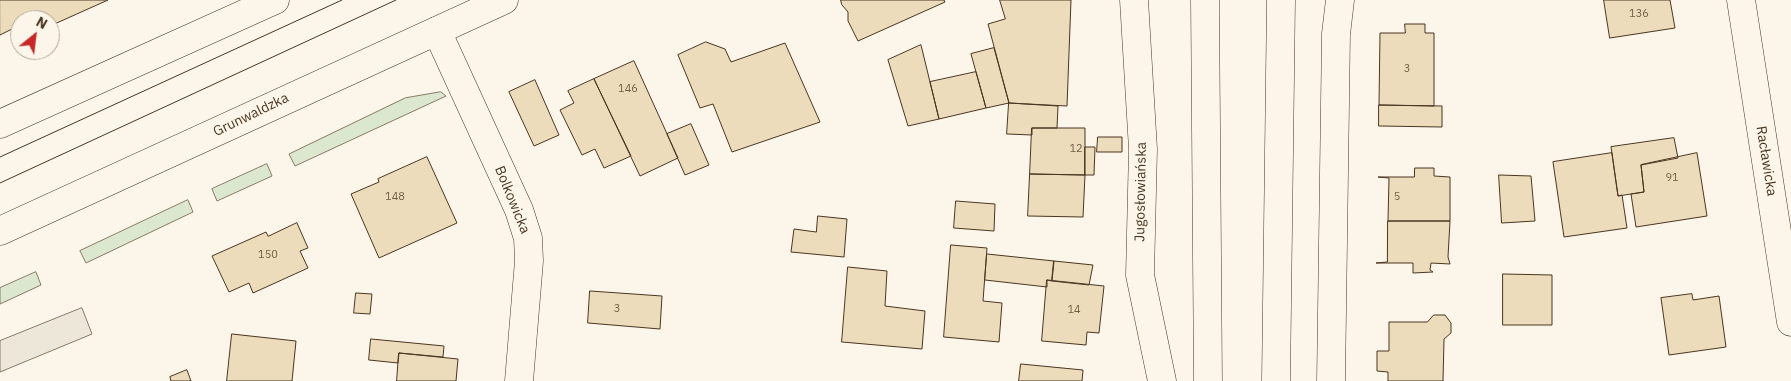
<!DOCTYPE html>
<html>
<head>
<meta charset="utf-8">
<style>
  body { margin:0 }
  #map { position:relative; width:1791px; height:381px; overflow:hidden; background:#fbf6e9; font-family:"IBM Plex Sans",sans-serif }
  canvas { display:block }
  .north { position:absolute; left:10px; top:10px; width:50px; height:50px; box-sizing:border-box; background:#fbf6e9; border:1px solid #b4a999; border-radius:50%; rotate:29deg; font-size:14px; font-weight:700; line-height:20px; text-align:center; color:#4a3520 }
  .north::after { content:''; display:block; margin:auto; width:18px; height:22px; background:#c62828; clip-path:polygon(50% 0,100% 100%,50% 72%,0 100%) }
</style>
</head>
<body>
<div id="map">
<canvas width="1791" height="381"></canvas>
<div class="north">N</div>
</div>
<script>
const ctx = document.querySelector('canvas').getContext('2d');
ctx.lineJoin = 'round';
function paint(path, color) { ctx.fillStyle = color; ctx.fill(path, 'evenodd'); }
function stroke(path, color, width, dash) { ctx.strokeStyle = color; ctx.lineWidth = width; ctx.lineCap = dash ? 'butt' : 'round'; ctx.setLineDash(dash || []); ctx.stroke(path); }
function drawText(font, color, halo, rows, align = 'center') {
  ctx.font = font + ' "IBM Plex Sans",sans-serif'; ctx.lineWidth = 4; ctx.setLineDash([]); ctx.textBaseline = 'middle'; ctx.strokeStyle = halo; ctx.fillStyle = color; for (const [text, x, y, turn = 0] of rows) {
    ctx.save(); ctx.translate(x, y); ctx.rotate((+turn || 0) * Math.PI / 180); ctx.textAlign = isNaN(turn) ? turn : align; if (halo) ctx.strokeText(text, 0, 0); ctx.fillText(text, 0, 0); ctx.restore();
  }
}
const green = new Path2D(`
  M441,92L446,96L295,166L289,154L405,98Z
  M267,164L272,176L217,201L212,189Z
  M188,200L193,212L86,263L80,251Z
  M36,272L41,285L0,304V288Z`);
paint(green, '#dce7d0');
stroke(green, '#887966', 1);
const parking = new Path2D(`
  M82,308L92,334L0,372V341Z`);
paint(parking, '#ede7d9');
stroke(parking, '#887966', 1);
const building = new Path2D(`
  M0,0H108L50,26V20H20V25L0,35Z
  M841,0H944L945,2L858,41L848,21V12L842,5Z
  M1000,0H1071L1067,106L1009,103L988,24L1005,19Z
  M1604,0H1670L1675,28L1610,38Z
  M1405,24H1425V33H1434V106L1379,105L1380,33H1405Z
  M706,42L725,49L731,62L785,43L820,122L732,152L713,104L700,108L678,55Z
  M921,45L939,119L908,126L888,60Z
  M994,48L1009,103L986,108L971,54Z
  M634,61L678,158L640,176L594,79Z
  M976,72L986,108L939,119L930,82Z
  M594,79L631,156L604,168L595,149L582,155L560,110L574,103L568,91Z
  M535,80L559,135L534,146L509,92Z
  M1009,103L1058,106L1057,128H1032V135L1007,134Z
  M1379,105L1442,106V127L1379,126Z
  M691,124L709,165L685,175L667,134Z
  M1032,128H1085V175L1030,174Z
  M1098,137H1122V152H1097Z
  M1674,138L1678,158L1641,165L1644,192L1618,196L1611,147Z
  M1085,147H1095L1094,175H1085Z
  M1612,153L1618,196L1622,195L1627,228L1564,237L1553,162Z
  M1697,153L1707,216L1636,227L1631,194L1644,192L1641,165Z
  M427,157L457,223L379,258L351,194L379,182L378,179Z
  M1415,168H1434V176L1450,177V221H1388L1389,178L1378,177H1414Z
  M1030,174L1085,175L1083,217L1028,216Z
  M1499,175L1531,176L1535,221L1502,223Z
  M956,201L995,204L994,231L954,228Z
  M818,216L847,219L844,257L791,252L794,229L816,232Z
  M1388,221H1450L1448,257L1450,264L1431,263L1430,270L1433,272L1413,273V263H1376L1387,262Z
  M297,223L308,248L300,251L308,268L253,293L249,283L229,292L212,256L266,232L268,236Z
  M951,245L987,248L983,301L1002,303L999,342L944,337Z
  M987,254L1054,261L1052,281L1047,280V287L985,280Z
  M1054,261L1093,265L1089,285L1052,281Z
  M848,267L887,271L885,306L925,311L922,349L842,342Z
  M1503,274L1552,275V325H1503Z
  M1047,280L1104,286L1099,333L1087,332L1086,345L1042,341Z
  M590,291L662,296L660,329L588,323Z
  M356,293L372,294L370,314L354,313Z
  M1692,294L1693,300L1719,296L1726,347L1669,355L1661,298Z
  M1434,315H1445L1451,323V333L1444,339L1443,381H1388V372L1377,371V351H1389V322H1427Z
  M232,334L296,341L292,381H227Z
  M371,339L444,346L443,357L399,353L398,363L369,360Z
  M399,353L458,359L456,381H397Z
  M1021,364L1083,370L1082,381H1019Z
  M187,370L191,381H171L170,377Z`);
paint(building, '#ecdcbc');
stroke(building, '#4a3520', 1);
const street = new Path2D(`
  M1134,0L1143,149L1140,275L1162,381
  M1741,0L1791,322
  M437,31L519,210L528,238L529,261L519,381
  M1331,381L1336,34L1340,0`);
const secondary = new Path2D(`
  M1205,0L1208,381
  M0,124L275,0
  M0,231L504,0
  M1276,381L1281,0`);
stroke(street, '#4a3520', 29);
stroke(secondary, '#4a3520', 29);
stroke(street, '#fbf6e9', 28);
stroke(secondary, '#fbf6e9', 28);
stroke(new Path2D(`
  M0,157L342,0
  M0,183L396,0`), '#4a3520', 1);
drawText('11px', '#725f47', null, [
  ["136",1639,14],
  ["3",1407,69],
  ["146",628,89],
  ["12",1076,149],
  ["91",1672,178],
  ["148",395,197],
  ["5",1397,197],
  ["150",268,255],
  ["3",617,309],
  ["14",1074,310]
]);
drawText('14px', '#4a3520', '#fbf6e9', [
  ["Grunwaldzka",251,115,-26],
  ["Racławicka",1766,161,81],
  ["Jugosłowiańska",1141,192,-89],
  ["Bolkowicka",512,200,68]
]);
</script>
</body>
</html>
